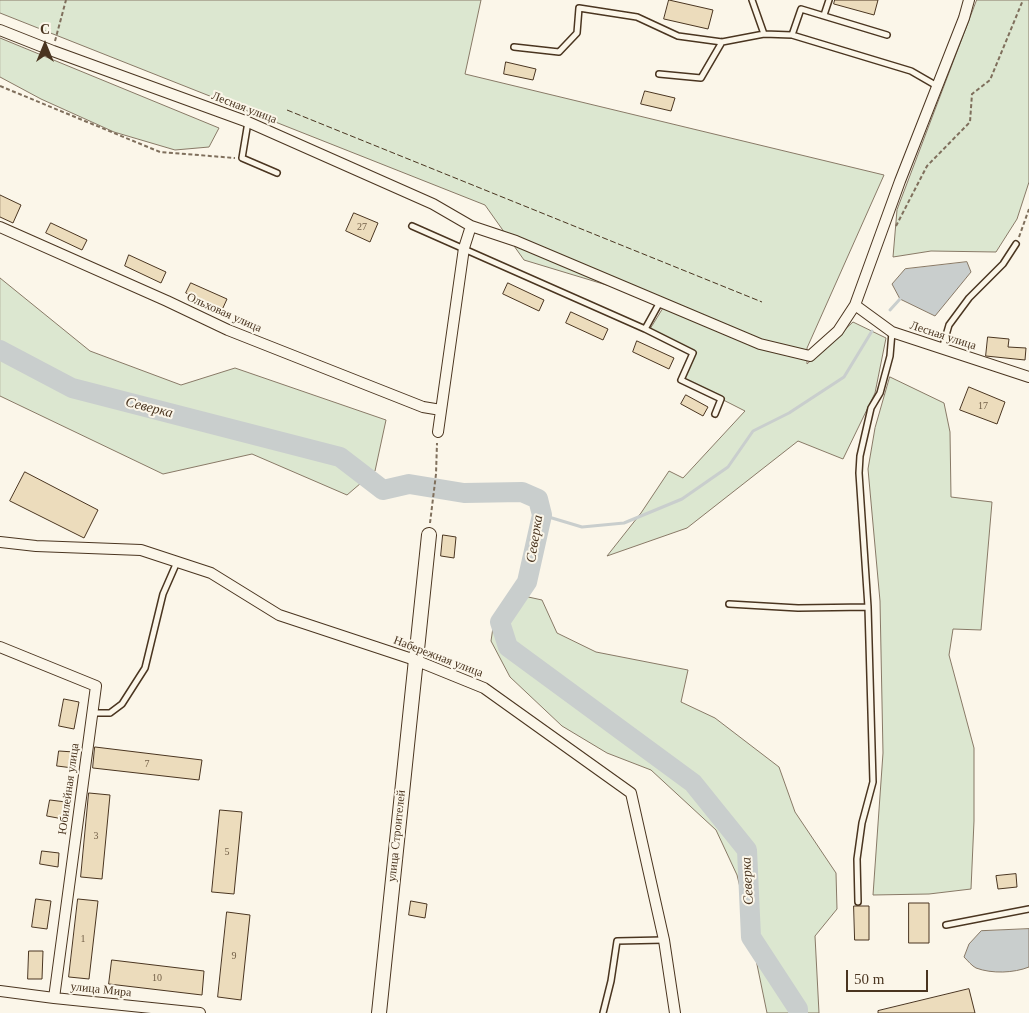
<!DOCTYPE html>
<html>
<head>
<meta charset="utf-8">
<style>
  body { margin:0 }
  #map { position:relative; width:1029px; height:1013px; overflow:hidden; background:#fbf6e9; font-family:Georgia,serif }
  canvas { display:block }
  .north { position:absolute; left:20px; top:20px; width:50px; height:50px; -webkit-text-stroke:4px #fbf6e9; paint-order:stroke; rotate:0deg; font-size:14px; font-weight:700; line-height:20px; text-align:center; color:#4a3520 }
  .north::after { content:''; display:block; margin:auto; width:18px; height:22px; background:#4a3520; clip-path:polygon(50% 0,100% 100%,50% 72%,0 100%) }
  .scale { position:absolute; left:846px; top:970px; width:82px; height:22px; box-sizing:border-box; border:2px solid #4a3520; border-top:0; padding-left:6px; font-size:15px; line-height:18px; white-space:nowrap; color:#4a3520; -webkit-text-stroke:4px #fbf6e9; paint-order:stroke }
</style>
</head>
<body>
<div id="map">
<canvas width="1029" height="1013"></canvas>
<div class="north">С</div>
<div class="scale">50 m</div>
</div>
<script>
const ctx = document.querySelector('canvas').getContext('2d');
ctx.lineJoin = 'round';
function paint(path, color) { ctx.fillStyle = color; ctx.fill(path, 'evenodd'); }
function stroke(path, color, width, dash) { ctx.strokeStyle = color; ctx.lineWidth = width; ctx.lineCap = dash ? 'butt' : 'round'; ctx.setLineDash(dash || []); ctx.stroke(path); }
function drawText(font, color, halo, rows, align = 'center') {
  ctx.font = font + ' Georgia,serif'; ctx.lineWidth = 4; ctx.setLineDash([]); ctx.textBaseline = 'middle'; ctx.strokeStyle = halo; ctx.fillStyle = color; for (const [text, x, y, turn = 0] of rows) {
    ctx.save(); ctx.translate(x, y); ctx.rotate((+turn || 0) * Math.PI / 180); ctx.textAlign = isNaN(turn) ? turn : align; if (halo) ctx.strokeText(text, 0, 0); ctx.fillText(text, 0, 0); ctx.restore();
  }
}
const green = new Path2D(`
  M0,0H481L465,74L884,175L807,348V364L853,322L886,338L875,393L843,459L798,441L687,528L607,556L641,513L669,471L683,478L745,411L684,380L696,352L650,329L666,303L524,260L485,205L0,13Z
  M977,0H1029V182L1017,219L996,252L931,251L893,257L897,210Z
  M0,38L219,128L209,147L175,150L114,132L41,99L0,77Z
  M0,278L90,351L181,385L235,368L386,420L375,471L347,495L252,454L163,474L0,396Z
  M890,377L944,403L950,432L951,497L992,502L981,630L953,629L949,655L974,748V821L971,889L929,894L873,895L883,753L880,601L868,469L875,428Z
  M510,593L542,600L557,633L596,652L688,670L681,702L715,718L779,767L795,812L836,873L837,909L815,936L819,1013H767L747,916L737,875L716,830L651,770L607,753L562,726L510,677L491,641L495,614Z`);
paint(green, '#dce7d0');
stroke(green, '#887966', 1);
const water = new Path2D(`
  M967,262L971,272L935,316L900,299L892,284L905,269Z
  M1029,929V967C1014,973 992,974 976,968C972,966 968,961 964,957L969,944L981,931Z`);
paint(water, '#c9cecd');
stroke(water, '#887966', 1);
stroke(new Path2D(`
  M890,310L900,299
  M542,515L582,527L624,523L682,499L728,467L753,431L789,413L844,377L872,331`), '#c9cecd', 3);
stroke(new Path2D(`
  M0,350L72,388L340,457L383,490L409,484L464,493L522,492L538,499L542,515L527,582L500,622L508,647L693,783L747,850L751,937L798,1009V1013`), '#c9cecd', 20);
const building = new Path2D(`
  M669,0L713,10L708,29L664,19Z
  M835,0H878L874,15L834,4Z
  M506,62L536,69L533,80L504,74Z
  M645,91L675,98L671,111L641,104Z
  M0,195L21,205L13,223L0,217Z
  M354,213L378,223L370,242L346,231Z
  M51,223L87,240L82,250L46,233Z
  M129,255L166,272L161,283L125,266Z
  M191,283L227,299L222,310L186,293Z
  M508,283L544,300L539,311L503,294Z
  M571,312L608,329L603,340L566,323Z
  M988,337L1009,339L1008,347L1026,348L1025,360L986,356Z
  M637,341L674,358L669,369L633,352Z
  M969,387L1005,402L997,424L960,410Z
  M686,395L708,407L703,416L681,404Z
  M25,472L98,510L84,538L10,501Z
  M443,535L456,537L454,558L441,556Z
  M64,699L79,702L74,729L59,726Z
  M95,747L202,760L199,780L93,768Z
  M59,751L74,752L73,768L57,766Z
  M89,793L110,795L102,879L81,877Z
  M50,800L66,802L63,819L47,816Z
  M220,810L242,812L234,894L212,892Z
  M42,851L59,853L58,867L40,864Z
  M1016,874L1017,887L998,889L996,876Z
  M36,899L51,901L47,929L32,927Z
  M78,899L98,901L89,979L69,977Z
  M411,901L427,904L425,918L409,915Z
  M909,903H929V943H909Z
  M854,906H869V940H855Z
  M227,912L250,915L241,1000L218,997Z
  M29,951H43L42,979H28Z
  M112,960L204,971L202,995L109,984Z
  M969,989L975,1013H878V1011Z`);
paint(building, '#ecdcbc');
stroke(building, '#4a3520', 1);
const lane = new Path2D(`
  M752,0L764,34
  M824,15L829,0
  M792,35L801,9L887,35
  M514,47L559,52L577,33L579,8L637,17L678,36L722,42L764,34L792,35L911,71L937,86
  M659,74L701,78L722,42
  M248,122L242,158L277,173
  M412,226L645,329L693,353L681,380L721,399L715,414
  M645,329L660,302
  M942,349L949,325L969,298L1003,264L1016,244
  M729,604L798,608L868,607
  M93,713H110L122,704L145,668L163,594L177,562
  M858,902L857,859L862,823L873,782L868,607L859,473L860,456L871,408L880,393L890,356L892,332
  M946,925L1029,909
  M603,1013L611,981L617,941L664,940`);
const street = new Path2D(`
  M0,30L53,51L248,122L433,204L471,226L516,241L760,344L810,356L838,331L855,305L900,181L964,18L969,0
  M0,227L167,301L228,330L423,407L441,410
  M855,305L892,332L1029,377
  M438,432L464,248L471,226
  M0,542L36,546L141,550L211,573L279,615L415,660L484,688L631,793L664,940L675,1013
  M0,647L96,686L54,998
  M0,991L54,998L200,1013`);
const secondary = new Path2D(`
  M379,1013L429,535`);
stroke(lane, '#4a3520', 8);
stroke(street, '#4a3520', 12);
stroke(secondary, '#4a3520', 16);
stroke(new Path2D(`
  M55,41L66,0
  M0,86L160,152L235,158
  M896,226L927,166L970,122L972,94L990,80L1023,0
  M1019,237L1029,209
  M430,523L436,474L437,443`), '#7f6f5c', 2, [4, 2.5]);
stroke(lane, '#fbf6e9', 5);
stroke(street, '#fbf6e9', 10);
stroke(secondary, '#fbf6e9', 14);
stroke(new Path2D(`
  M287,110L762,302`), '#4a3520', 1, [6, 2.5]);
drawText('10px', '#725f47', null, [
  ["27",362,227],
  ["17",983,406],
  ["7",147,764],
  ["3",96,836],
  ["5",227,852],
  ["1",83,939],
  ["9",234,956],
  ["10",157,978]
]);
drawText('12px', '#4a3520', '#fbf6e9', [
  ["Лесная улица",244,108,21],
  ["Ольховая улица",224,313,24],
  ["Лесная улица",943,336,18],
  ["Набережная улица",438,657,21],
  ["Юбилейная улица",69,789,-82],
  ["улица Строителей",397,836,-84],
  ["улица Мира",101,990,6]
]);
drawText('italic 14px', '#4a3520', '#fbf6e9', [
  ["Северка",149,408,14],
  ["Северка",535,539,-81],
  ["Северка",748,881,-93]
]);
</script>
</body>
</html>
